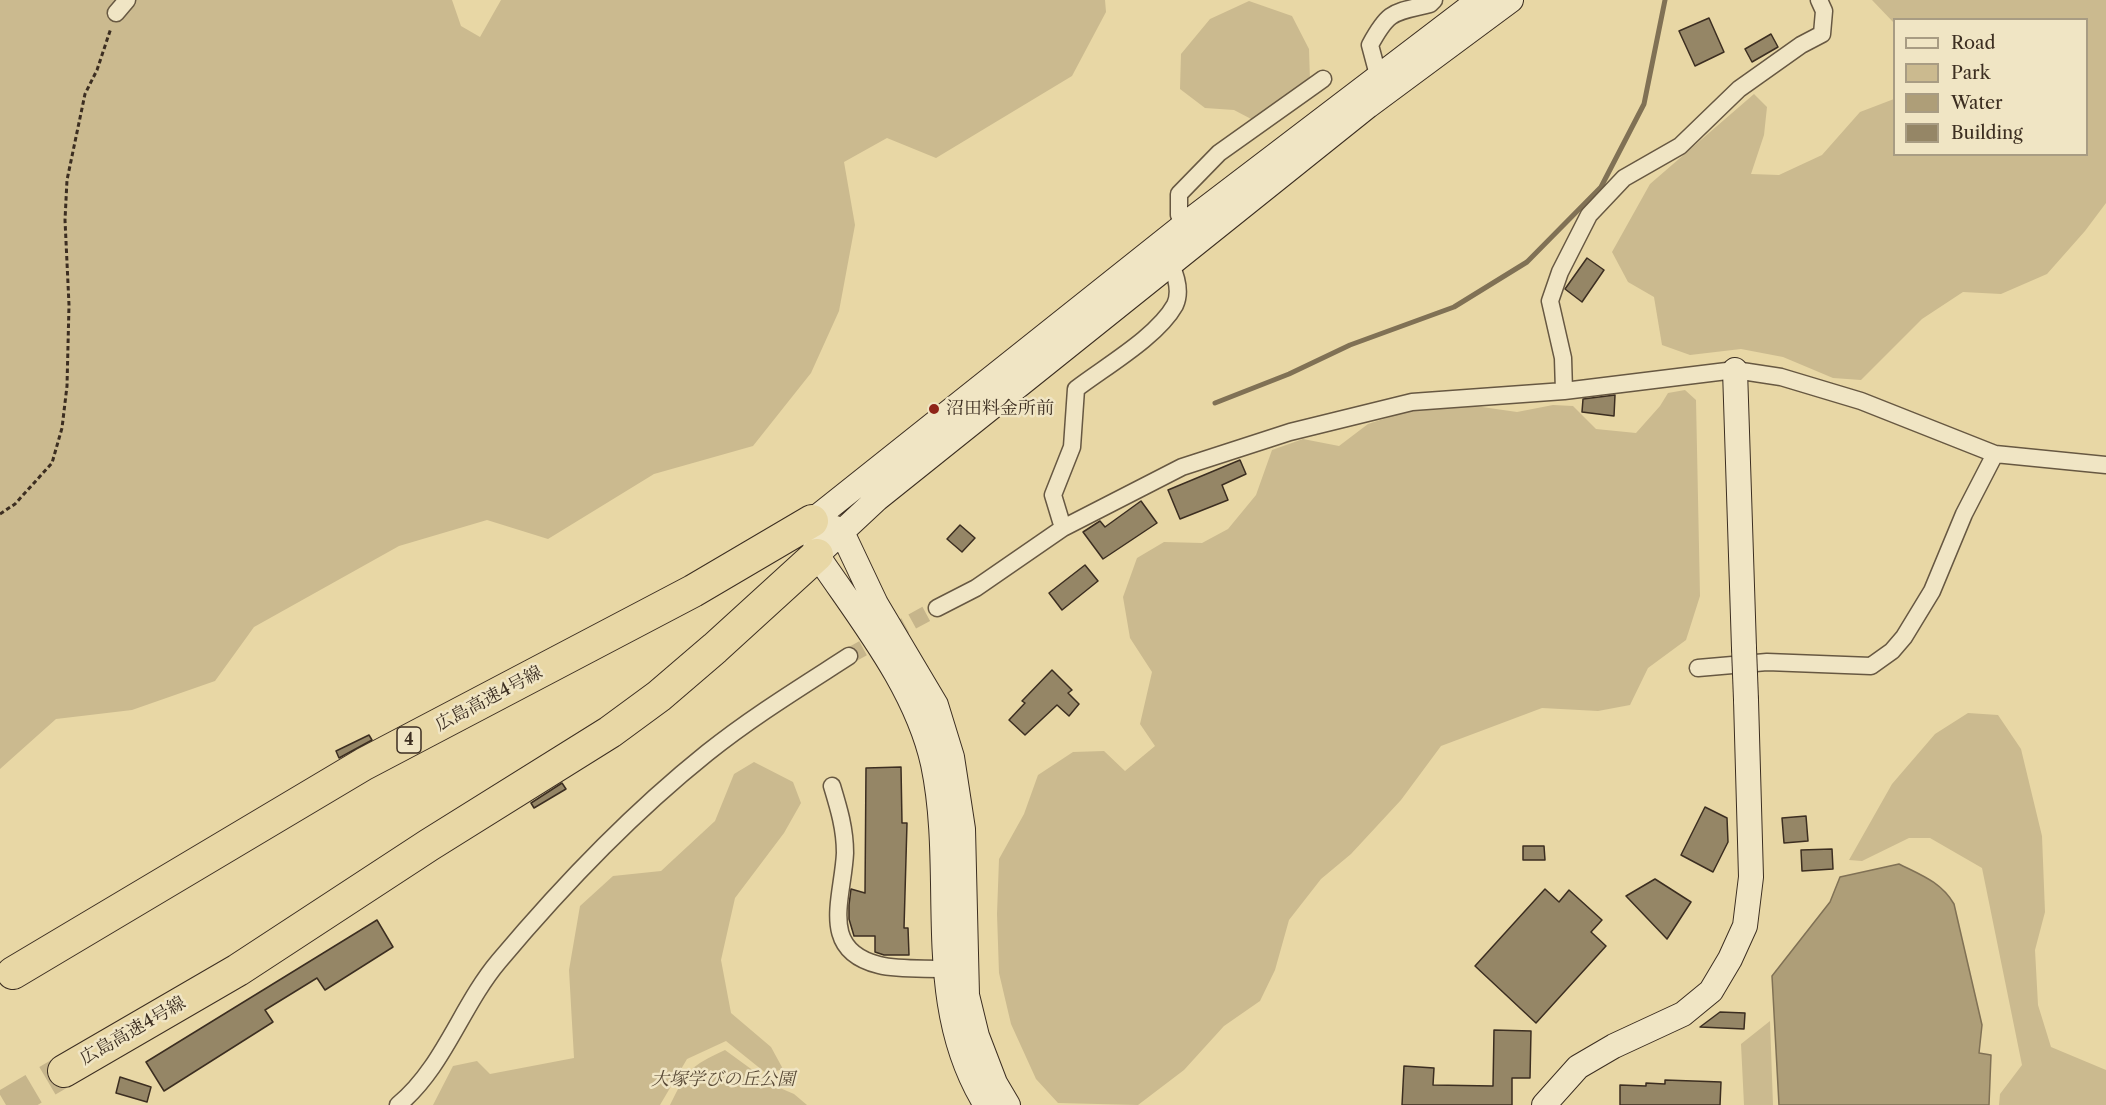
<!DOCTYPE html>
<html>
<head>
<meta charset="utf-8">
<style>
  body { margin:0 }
  #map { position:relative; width:2106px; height:1105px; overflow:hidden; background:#e8d7a5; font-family:"Libre Caslon Text",serif }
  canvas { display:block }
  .legend { position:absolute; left:1893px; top:18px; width:195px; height:138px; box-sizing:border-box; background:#f0e5c4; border:2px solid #a89c83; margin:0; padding:8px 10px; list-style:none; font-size:18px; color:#3c2e21 }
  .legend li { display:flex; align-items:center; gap:12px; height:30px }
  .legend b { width:30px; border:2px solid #a89c83 }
</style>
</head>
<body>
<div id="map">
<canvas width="2106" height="1105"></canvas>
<ul class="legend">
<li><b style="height:8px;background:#f0e5c4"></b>Road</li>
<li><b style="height:16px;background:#cbba8f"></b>Park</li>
<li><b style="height:16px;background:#ae9e78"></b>Water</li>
<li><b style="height:16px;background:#958666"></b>Building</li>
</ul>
</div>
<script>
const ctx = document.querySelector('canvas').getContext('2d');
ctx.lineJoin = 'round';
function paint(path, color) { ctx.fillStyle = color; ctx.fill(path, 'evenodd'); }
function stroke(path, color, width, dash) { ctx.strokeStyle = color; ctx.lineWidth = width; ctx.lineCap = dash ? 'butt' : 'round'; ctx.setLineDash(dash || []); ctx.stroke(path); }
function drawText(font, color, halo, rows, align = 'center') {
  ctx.font = font + ' "Libre Caslon Text","Noto Serif JP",serif'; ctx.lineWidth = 5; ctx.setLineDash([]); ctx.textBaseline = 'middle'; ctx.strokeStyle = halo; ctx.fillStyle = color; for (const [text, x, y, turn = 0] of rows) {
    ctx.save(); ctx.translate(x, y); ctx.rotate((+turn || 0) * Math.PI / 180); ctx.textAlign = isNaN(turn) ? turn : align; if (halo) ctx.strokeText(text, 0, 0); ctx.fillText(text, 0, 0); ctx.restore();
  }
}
paint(new Path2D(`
  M0,0H452L461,26L480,37L501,0H1105L1106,12L1072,76L936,158L887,138L844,162L855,225L839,311L811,373L753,446L654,474L548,539L487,520L399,546L254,627L215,681L132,710L56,719L0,769Z
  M1872,0H2106V203L2085,231L2047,274L2001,294L1963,292L1922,319L1861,380L1833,378L1783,357L1741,349L1690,355L1662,345L1654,297L1628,282L1612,252L1650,184L1754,94L1767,107L1764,135L1751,174L1779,175L1822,155L1860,112L1894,99V154H2086V20H1894V23Z
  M1249,1L1292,16L1309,49L1310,80L1255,121L1234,110L1205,108L1180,89L1181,54L1210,19Z
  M1685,390L1696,400L1700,596L1686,640L1648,668L1630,705L1598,711L1542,708L1441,746L1401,800L1351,854L1321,879L1289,920L1275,970L1260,1001L1224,1026L1184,1070L1138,1105L1058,1103L1036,1079L1011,1024L999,973L997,914L999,859L1024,814L1038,775L1073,752L1104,751L1125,771L1155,746L1140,724L1152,672L1130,638L1123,597L1137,558L1164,542L1202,543L1228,529L1256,495L1272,450L1303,439L1339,446L1368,424L1411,410L1475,406L1517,412L1553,405L1573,406L1596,429L1636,433L1660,406L1668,393Z
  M1968,713L1998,715L2021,749L2042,836L2045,912L2035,950L2038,1005L2051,1047L2106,1070V1105H1999L2000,1094L2022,1065L1982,868L1930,838H1909L1862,861L1849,860L1892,784L1935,734Z
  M754,762L793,782L801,803L784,833L735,898L721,960L731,1013L771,1047L783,1069L767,1074L726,1041L687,1059L660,1105H433L453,1066L477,1061L490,1074L574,1058L569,970L580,906L613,876L661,871L715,821L734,774Z
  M1770,1021L1773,1105H1744L1741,1044Z
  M725,1050L773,1085L794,1094L807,1105H670C688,1069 689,1067 725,1050Z`), '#cbba8f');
const water = new Path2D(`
  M1899,864C1921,875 1941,882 1954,904L1982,1025L1979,1053L1991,1055L1989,1105H1779L1772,976L1830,902L1840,877Z`);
paint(water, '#ae9e78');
stroke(water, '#807155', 1.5);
stroke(new Path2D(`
  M1215,403L1289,374L1350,345L1454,307L1527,262L1601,187L1644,104L1665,0`), '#807155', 5);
const building = new Path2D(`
  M1709,18L1724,52L1695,66L1679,31Z
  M1771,34L1778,47L1752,62L1745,49Z
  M1587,258L1604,270L1582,302L1565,289Z
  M1615,395L1614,416L1582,412L1583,399Z
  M1240,460L1246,474L1222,485L1228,500L1180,519L1168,490Z
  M1141,501L1157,523L1103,559L1083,532L1100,521L1105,527Z
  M960,525L975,538L962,552L947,539Z
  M1085,565L1098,581L1062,610L1049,593Z
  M1052,670L1072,690L1068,693L1079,704L1069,716L1057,705L1025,735L1009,720L1025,703L1022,701Z
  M369,735L372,740L339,758L336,751Z
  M901,767L902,823H907L904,928H908L909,955H884L875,952V936H854L849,919V905L851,889L865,893L866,768Z
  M562,783L566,789L534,808L531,803Z
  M1705,807L1727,818L1728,842L1713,872L1681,855Z
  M1806,816L1808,841L1784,843L1782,818Z
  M1523,846H1544L1545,860H1523Z
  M1832,849L1833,869L1802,871L1801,850Z
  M1655,879L1691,902L1667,939L1626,896Z
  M1545,889L1559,902L1569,890L1602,920L1591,932L1606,946L1536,1023L1475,966Z
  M377,920L393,947L325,990L317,978L265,1010L273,1022L164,1091L146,1062Z
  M1720,1012L1745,1013L1744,1029L1700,1027Z
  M1494,1030L1531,1031L1530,1078H1512V1105H1402L1404,1066L1434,1068L1433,1085L1493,1086Z
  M120,1077L151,1087L147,1102L116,1093Z
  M1665,1080L1721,1082L1720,1105H1620V1085L1646,1086V1083L1665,1084Z`);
paint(building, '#958666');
stroke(building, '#3c2e21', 1.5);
stroke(new Path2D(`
  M849,656L937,608`), '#c6b58b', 16, [16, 8]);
stroke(new Path2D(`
  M6,1105L64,1071`), '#c6b58b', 32, [32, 16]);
const street = new Path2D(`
  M116,13L127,0
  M1378,75L1370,45C1389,10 1393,13 1430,4L1434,0
  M1184,225L1179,215V194L1219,153L1323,79
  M1564,391L1563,358L1550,301L1560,272L1589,215L1624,178L1680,146L1739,89L1801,45L1822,34L1824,11L1819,0
  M1063,528L1053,495L1072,447L1076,389C1106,366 1157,337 1175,305C1181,292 1176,276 1171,265
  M937,608L976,588L1063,528L1182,467L1290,432L1412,402L1564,391L1735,370L1781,377L1861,401L1995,454L2106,465
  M1698,668L1767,662L1871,666L1892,651L1904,637L1932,591L1964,514L1995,454
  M832,786C839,809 845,829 845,853C843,898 818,950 879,965C899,970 923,968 944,969
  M398,1105C444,1067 461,1006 499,961C562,886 631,814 707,753C752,717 801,687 849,656`);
const secondary = new Path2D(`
  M1735,370L1744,648
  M812,521L1184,225L1479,0
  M829,526L841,530L876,604L936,705L952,757L963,829L967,995L977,1036L995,1083L1008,1105
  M815,541L817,555C860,619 916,687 933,764C957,878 921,1001 986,1105
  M817,555L877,499L1368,106L1511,0
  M1544,1105L1578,1067L1614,1046L1683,1014L1711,991L1730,959L1745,926L1751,877L1746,700`);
const highway = new Path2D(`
  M13,973L364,764L693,591L812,521
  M64,1071L238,970L429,845L610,732L659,696L715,648L817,555`);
stroke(street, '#675842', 19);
stroke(secondary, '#3c2e21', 26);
stroke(highway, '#3c2e21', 34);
stroke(new Path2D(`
  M0,514L15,504L52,463L62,428L67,386L69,305L65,220L67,180L85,94L97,70L111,28`), '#3c2e21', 3, [4.5, 3]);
stroke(street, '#f0e5c4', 16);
stroke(secondary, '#f0e5c4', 24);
stroke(highway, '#e8d7a5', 32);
const secondaryBridge = new Path2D(`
  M1744,648L1746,700`);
stroke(secondaryBridge, '#3c2e21', 26, []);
stroke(secondaryBridge, '#f0e5c4', 24);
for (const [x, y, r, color] of [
  [934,409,6,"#8f2418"]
]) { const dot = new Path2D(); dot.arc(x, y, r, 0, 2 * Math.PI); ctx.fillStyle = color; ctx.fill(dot); stroke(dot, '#f0e5c4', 2); }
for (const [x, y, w] of [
  [409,740,24]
]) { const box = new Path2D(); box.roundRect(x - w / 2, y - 13, w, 26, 4.5); ctx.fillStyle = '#f0e5c4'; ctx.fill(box); stroke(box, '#3c2e21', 1.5); }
drawText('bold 16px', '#3c2e21', null, [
  ["4",409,740]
]);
drawText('18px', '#3c2e21', '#f0e5c4', [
  ["沼田料金所前",946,409]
], 'left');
drawText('18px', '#3c2e21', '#f0e5c4', [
  ["広島高速4号線",489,699,-28],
  ["広島高速4号線",133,1031,-30]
]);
drawText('italic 18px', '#594a37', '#f0e5c4', [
  ["大塚学びの丘公園",723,1080]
]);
</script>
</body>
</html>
